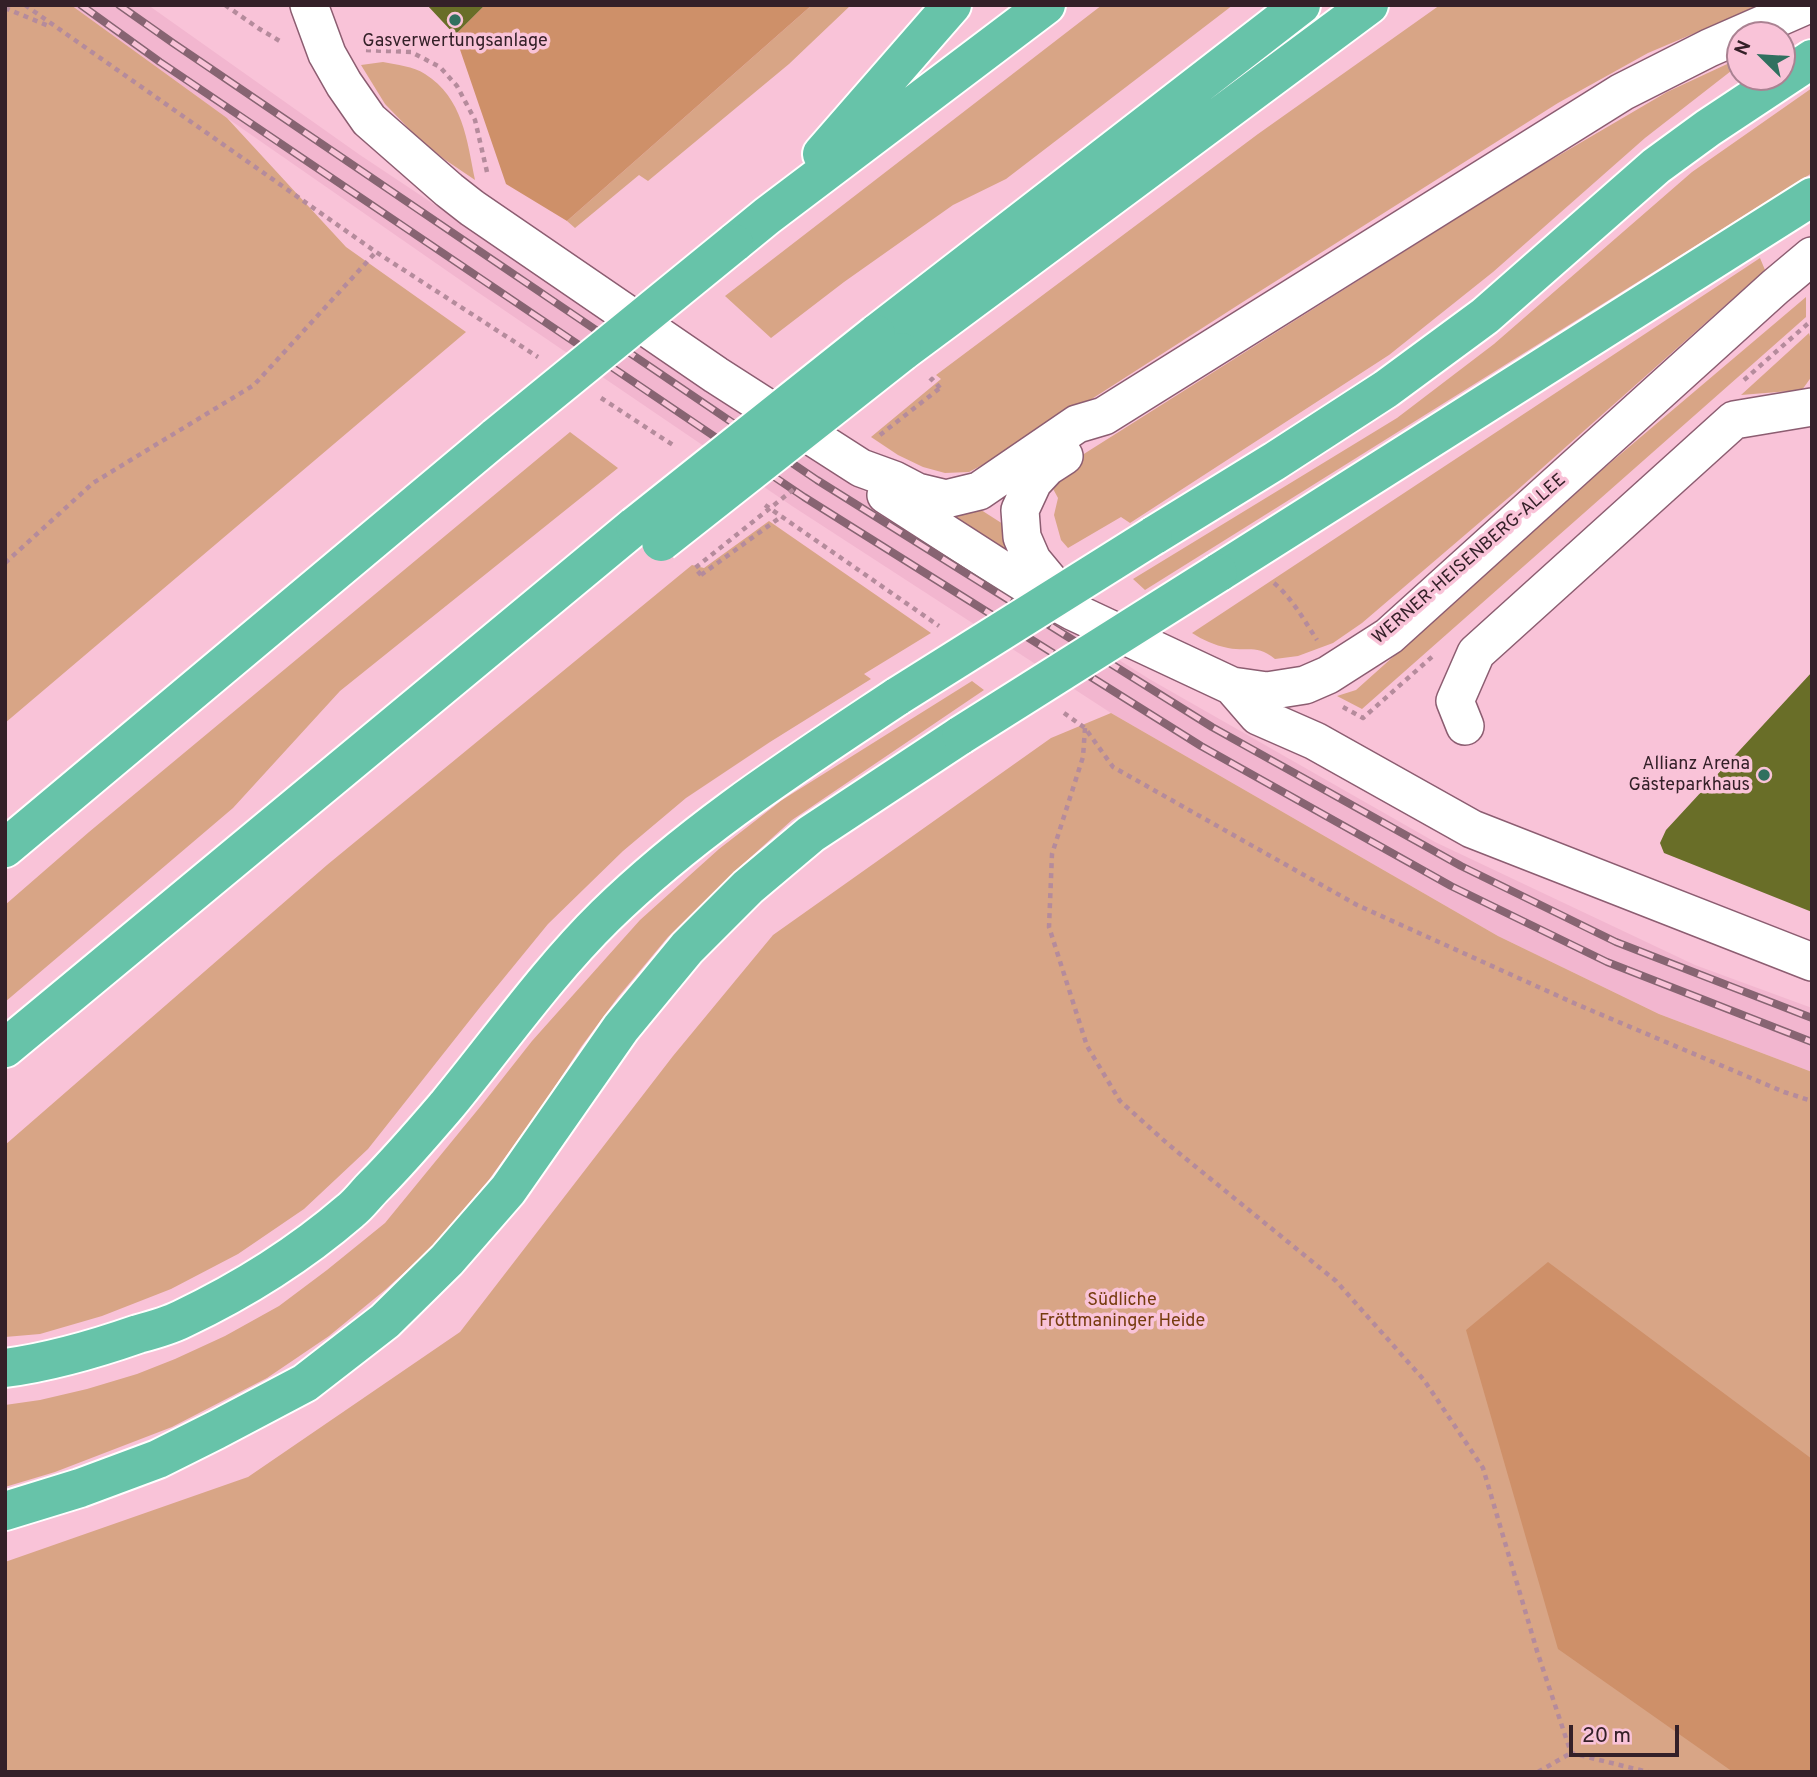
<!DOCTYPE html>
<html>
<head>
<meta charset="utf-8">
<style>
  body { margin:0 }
  #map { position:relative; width:1817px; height:1777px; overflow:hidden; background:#f9c3d8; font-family:Overpass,sans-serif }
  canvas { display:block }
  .frame { position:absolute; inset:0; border:7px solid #342028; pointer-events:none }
  .north { position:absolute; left:1726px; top:21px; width:70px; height:70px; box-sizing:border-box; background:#f9c3d8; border:2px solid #aa8292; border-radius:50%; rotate:294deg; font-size:19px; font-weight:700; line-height:28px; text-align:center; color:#342028 }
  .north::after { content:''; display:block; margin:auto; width:24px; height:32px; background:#30705f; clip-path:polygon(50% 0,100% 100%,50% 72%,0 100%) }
  .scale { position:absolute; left:1569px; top:1725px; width:110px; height:32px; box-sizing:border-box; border:4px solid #342028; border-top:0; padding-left:9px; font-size:21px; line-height:24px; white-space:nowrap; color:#342028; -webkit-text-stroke:5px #f9c3d8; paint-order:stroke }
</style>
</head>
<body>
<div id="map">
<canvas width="1817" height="1777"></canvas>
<div class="frame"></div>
<div class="north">N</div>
<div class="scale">20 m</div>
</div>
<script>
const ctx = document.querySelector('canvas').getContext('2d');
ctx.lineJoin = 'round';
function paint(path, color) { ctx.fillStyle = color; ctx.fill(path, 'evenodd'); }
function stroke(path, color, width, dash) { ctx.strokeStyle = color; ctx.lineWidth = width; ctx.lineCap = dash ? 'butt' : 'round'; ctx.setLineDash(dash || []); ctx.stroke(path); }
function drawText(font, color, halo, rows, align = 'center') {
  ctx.font = font + ' Overpass,sans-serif'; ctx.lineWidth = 7; ctx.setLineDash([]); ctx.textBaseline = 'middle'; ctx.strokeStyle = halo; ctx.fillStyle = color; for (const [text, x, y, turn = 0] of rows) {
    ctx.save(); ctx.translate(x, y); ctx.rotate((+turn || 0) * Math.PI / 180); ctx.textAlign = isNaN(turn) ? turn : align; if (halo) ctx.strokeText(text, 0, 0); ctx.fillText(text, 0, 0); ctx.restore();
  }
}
paint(new Path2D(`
  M71,5H148L360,155L839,474L999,585L1151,680L1435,842L1695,965L1812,1008V1072L1659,1014L1498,936L1111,713L792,506L476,291L227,118Z`), '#f2b6cf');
paint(new Path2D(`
  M5,5H71L227,118L346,247L466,332L5,723Z
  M812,5H851L789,64L648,181L639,175L575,228L567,221Z
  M1102,5H1233L1006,179L953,205L844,282L771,338L725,296Z
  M1440,5H1761L1648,53L1558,103L1246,300L1020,445L969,472L945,473L923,467L898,455L871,437L941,379L936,375L1258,134Z
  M1740,58V64L1645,138L1493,272L1389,355L1130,523L1121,517L1068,548L1061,540L1054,515L1058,498L1051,485L1068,464L1522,177L1667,92Z
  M383,62C397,65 413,66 425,74C463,98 467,140 475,180L444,159L418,138L385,104L361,65Z
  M1812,88V173L1145,590L1133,579L1397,418L1494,344L1692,172Z
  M1760,258L1765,270L1514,493L1362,623L1333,643L1298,656L1275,659C1257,644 1248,652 1228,648C1214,645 1203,640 1192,633Z
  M1806,297V317L1362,709L1337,696L1356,690L1603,469Z
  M1809,333L1812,343V376L1802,390L1741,395Z
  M570,432L618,468L340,691L233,808L5,1002V905L89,832Z
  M978,508L1003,524L1008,550L1006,555L943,519Z
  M769,521L931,633L864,674L871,679L770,742L686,798L623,851L548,924L481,1006L368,1149L304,1209L238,1254L171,1289L102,1316L40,1334L5,1337V1145L327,865L692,565L704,568Z
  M972,681L984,690L792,820L732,874L668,937L618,997L581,1047L540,1109L488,1181L430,1249L385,1290L329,1336L267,1378L172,1427L55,1472L5,1487V1405L40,1400L87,1389L137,1374L175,1359L225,1336L279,1306L327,1270L385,1223L480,1107L532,1041L640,920L719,849L782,800Z
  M1111,713L1498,936L1659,1014L1812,1072V1772H5V1562L248,1477L460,1332L673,1056L773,935L1051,738Z`), '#d8a586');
paint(new Path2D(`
  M485,5H812L567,221L506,184L455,35Z
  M1548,1262L1812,1459V1772H1733L1558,1649L1466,1330Z`), '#ce9069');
paint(new Path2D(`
  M427,5H485L455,35Z
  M1812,672V912L1664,853L1660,843L1666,830Z`), '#696e28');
const minor = new Path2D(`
  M309,5L327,54L344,84L369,120L449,190L472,208L716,375L861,468L894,480L917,492L946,499L979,491L1077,424L1104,416L1622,92L1709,48L1807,5
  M886,495L1029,587L1074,612L1232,686L1267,691L1305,685L1328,675L1389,636L1775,287L1812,256
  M1061,595L1032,560L1022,537L1020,510L1033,482L1047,467L1064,456
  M1232,686L1258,716L1315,741L1472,829L1812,962
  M1465,726L1455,701L1476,653L1734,420L1812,407`);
const highway = new Path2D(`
  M822,154L952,5
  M734,243L767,216L1046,5
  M876,334L1301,5
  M902,352L1369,5
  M1153,536L1275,461L1386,389L1485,316L1656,166L1708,128L1812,59
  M1218,573L1812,197
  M5,848L496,437
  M5,1048L635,526
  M5,1368C51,1362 95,1349 138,1334C153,1330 168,1326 182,1319C241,1291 300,1254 350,1211C359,1204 366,1194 374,1186C400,1160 423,1133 447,1105C499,1042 547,973 605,916C694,829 796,764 898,696
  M5,1511L80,1488L158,1459L216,1430L305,1383L385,1321L447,1260L508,1190L621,1028L687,948L748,887L811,834L961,735`);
stroke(minor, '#8c5d71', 40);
stroke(highway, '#fff', 42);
stroke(new Path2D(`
  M25,5L376,252L538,357
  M225,5L258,28L283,43
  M5,8L51,27
  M366,50L411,52L440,67L457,86L475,120L487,172
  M1744,380L1812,320
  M601,398L676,447
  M880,435L940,388
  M765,505L939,626
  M5,563L93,483L254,385L376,252
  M701,575L782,516
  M1274,583C1292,598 1304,620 1317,640
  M1343,707L1363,718L1434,655
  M1064,713L1085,728L1113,767L1357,905L1576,1004L1784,1092L1812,1101
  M1085,728L1083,757L1052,854L1049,927L1087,1046L1120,1101L1169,1145L1336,1281L1424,1380L1483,1468L1537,1651L1571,1753L1648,1772
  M1538,1772L1571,1753`), '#b58b9c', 4.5, [5, 5]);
stroke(minor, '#fff', 37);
stroke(highway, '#67c3a9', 38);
const rail = new Path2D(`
  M81,5L160,62L804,497L1201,746L1451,886L1607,962L1812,1042
  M119,5L173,43L817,480L1212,727L1461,866L1616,942L1812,1018`);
stroke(rail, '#876472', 8);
stroke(rail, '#f9c3d8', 5, [16]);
const highwayBridge = new Path2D(`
  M496,437L734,243
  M635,526L876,334
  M661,542L902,352
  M898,696L1153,536
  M961,735L1218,573`);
stroke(highwayBridge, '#fff', 42, []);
stroke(new Path2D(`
  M930,381L932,379L940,388
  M701,575L695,568L794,489`), '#b58b9c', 4.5, [5, 5]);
stroke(highwayBridge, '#67c3a9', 38);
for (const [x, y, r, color] of [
  [455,20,7,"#30705f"],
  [1764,775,7,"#30705f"]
]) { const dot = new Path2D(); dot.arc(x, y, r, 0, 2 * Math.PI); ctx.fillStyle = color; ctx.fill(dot); stroke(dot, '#f9c3d8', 2.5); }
drawText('18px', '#342028', '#f9c3d8', [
  ["Gasverwertungsanlage",455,42],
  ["Allianz Arena",1750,765,"right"],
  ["Gästeparkhaus",1750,786,"right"]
]);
drawText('18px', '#342028', '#f9c3d8', [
  ["WERNER-HEISENBERG-ALLEE",1470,560,-41]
]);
drawText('18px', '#763c0f', '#f9c3d8', [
  ["Südliche",1122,1301],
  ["Fröttmaninger Heide",1122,1322]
]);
</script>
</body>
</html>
